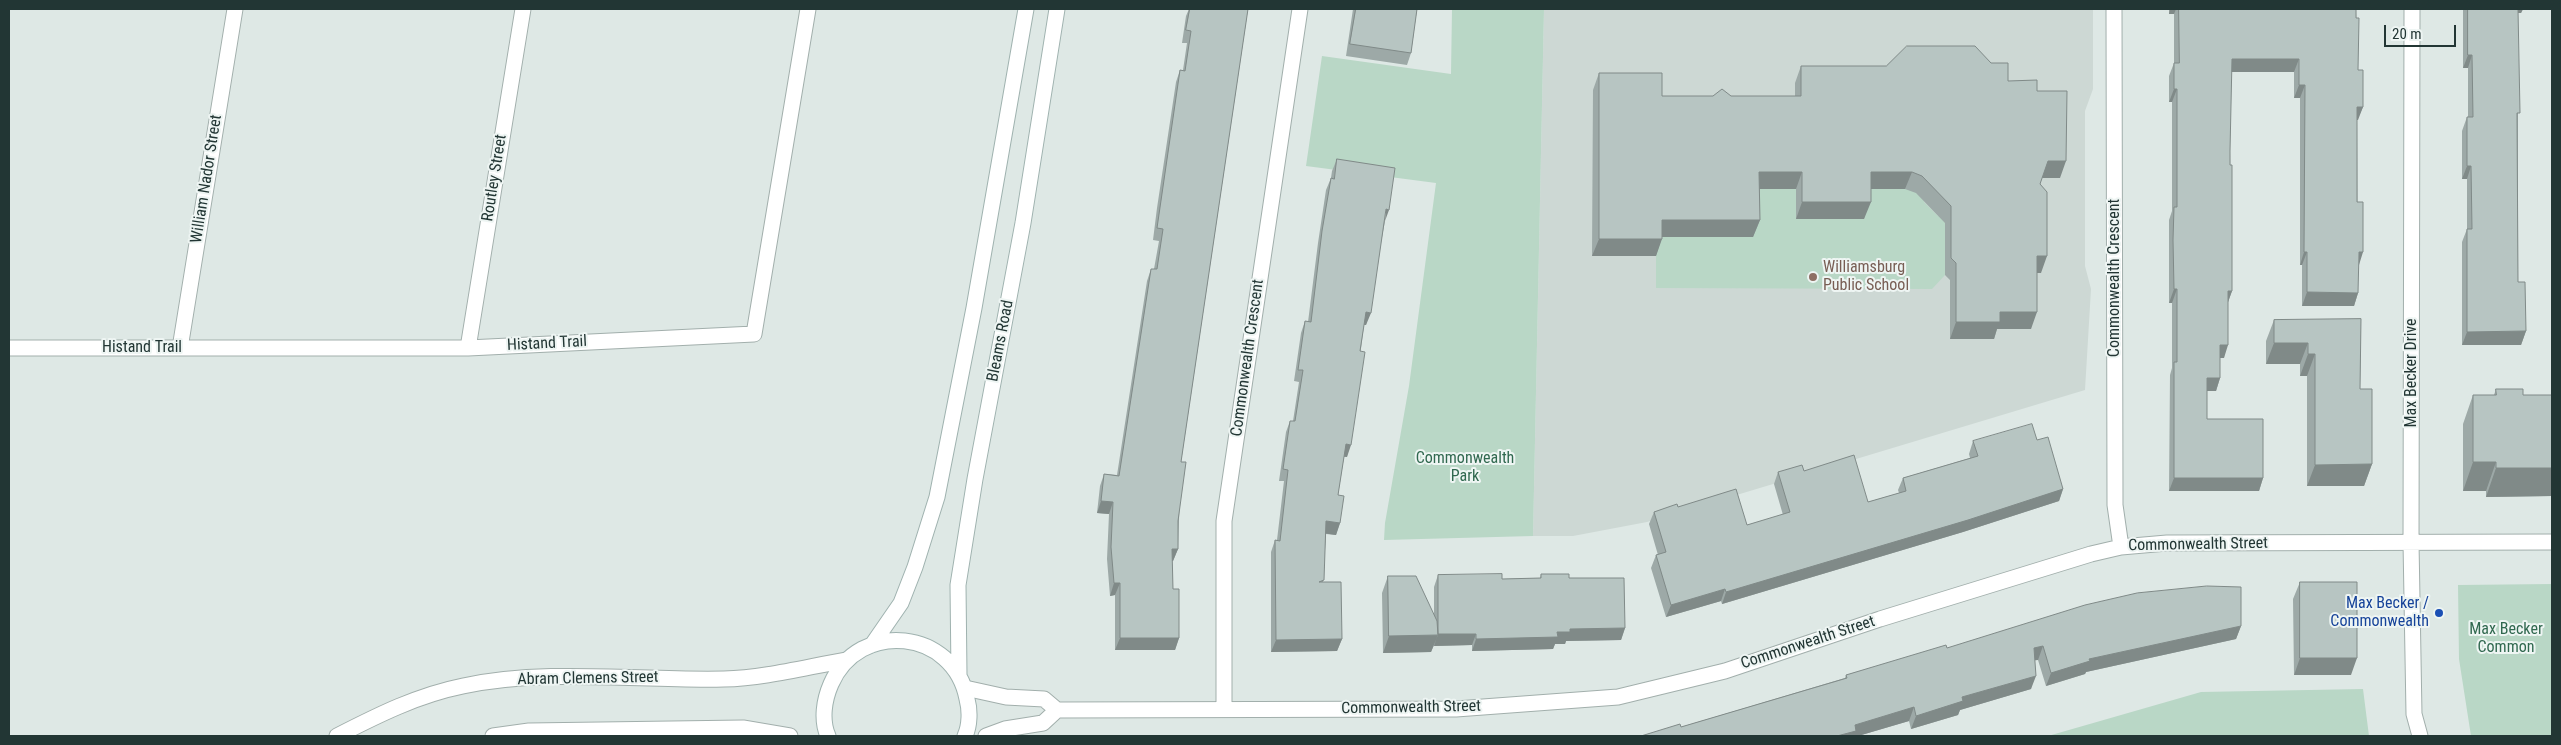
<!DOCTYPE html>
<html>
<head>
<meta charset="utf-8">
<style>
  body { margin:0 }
  #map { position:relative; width:2561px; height:745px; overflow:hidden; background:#dee8e5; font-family:"Roboto Condensed",sans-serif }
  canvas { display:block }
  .frame { position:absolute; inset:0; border:10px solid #223634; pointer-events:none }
  .scale { position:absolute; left:2384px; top:25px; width:72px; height:22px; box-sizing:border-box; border:2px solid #223634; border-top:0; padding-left:6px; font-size:15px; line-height:18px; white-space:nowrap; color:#223634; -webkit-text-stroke:4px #eef5f3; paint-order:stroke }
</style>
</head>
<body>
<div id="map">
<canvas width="2561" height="745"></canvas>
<div class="frame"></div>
<div class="scale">20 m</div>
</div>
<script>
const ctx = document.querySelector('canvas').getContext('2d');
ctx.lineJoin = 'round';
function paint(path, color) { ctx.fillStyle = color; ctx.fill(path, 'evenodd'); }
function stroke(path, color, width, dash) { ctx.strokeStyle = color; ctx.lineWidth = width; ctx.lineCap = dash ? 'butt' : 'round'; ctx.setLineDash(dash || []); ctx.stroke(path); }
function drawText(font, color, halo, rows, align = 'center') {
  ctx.font = font + ' "Roboto Condensed",sans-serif'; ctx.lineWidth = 4; ctx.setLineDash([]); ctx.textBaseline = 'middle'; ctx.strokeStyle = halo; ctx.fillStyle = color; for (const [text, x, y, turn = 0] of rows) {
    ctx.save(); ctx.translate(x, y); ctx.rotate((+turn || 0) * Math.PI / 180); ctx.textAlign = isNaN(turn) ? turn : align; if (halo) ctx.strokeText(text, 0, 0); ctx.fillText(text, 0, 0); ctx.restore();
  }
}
paint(new Path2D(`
  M1544,9H2093V89L2085,111V266L2091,289L2085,390L1647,522L1573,536H1533Z`), '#cdd8d4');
paint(new Path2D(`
  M1452,9H1544L1533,536L1384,540L1385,523L1409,386L1436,183L1306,166L1322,56L1451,74Z
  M1753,189H1796V219L1865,189H1924V202L1938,216H1960L1945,247V275L1932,289L1656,288V237Z
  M2552,584V736H2471L2459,659L2458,585Z
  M2363,689L2369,736H2048L2201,692Z`), '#b9d7c6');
const minor = new Path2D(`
  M2114,9L2115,505L2121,547
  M2412,9L2411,542L2414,714L2420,736
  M9,348H468L754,334L808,9
  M180,348L235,9
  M468,348L523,9
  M965,688L1006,697L1044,699L1057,710L1456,709L1618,697L1725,671L1880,619L2091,554L2121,547L2167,543L2552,542
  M1224,709V521L1300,9
  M337,736C378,715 418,695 463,686C549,668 638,681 724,679C765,678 806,667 847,660
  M493,736L529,731L743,728L790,736
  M986,736L1005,729L1043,723L1057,710`);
const secondary = new Path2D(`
  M872,645L901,603L915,567L937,497L974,308L1026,9
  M959,675L958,585L975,479L1023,223L1057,9
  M828,736C821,720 824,700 831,684C859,619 954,629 967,699C970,710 970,725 965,736`);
stroke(minor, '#a2afac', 17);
stroke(secondary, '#9fb2af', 17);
stroke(minor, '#fff', 15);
stroke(secondary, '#fff', 15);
paint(new Path2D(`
  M1189,9H1248L1181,462L1178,549L1173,561H1172L1173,589L1179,638L1175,650H1115V595L1110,596L1107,559L1109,514L1097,513L1100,486L1104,474L1117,475L1147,281L1151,269H1154L1159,241L1153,240L1157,208L1176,82L1180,70H1183L1187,43H1182L1186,16Z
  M1353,9H1417L1411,53L1407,65L1346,56Z
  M2169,9H2356L2358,70L2363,107L2357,120L2358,293L2354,306H2302V265H2300V98H2294V72H2231L2230,151L2232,291L2228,302L2224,358H2220V378L2216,391H2207V419L2263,478L2259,491H2169L2170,375L2172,368V303H2169V220L2172,211V102H2169V76L2174,63V14H2169Z
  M2463,9H2523L2521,13H2518V282L2526,331L2521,345H2462V242L2467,229V179H2462V131L2467,117H2468V68H2463Z
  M1991,63L2008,81L2037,91L2060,178H2042L2040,184L2041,273H2037L2031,329H1997L1994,339H1950V280L1945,275V223L1916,193L1905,189H1871L1864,219H1796V189H1760V220L1753,237H1662L1656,256H1592L1593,90L1599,73L1662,96H1795V83L1801,66H1886Z
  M1337,159L1385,221L1366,325H1364L1347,457H1344L1338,495L1340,523L1336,535L1326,534L1323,582L1342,639L1337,651L1271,652V552L1275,540H1277L1284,481H1279L1286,432L1290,421H1293L1299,382L1294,381L1301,333L1305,321L1308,322L1318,243L1326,190L1331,178L1332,171Z
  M2361,319L2360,389L2372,464L2364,486H2307V376H2300V364H2266V341L2274,320Z
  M2496,389L2523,395H2552V496L2486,497V491H2463V424L2473,395H2494Z
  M2037,440L2063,489L2059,501L1963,532L1722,604L1721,601L1666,617L1651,568L1656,555H1658L1649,524L1654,512L1678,507L1747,525L1783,515L1774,484L1778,472L1804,471L1868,502L1899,493L1898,490L1903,478L1970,458L1969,454L1973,441Z
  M1541,574L1569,578L1625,628L1621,640L1566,641L1565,644H1555L1553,649L1472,651V645L1434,646V645L1431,652L1383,653L1382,593L1388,576L1434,614V587L1438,575L1502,579L1540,578Z
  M2300,582L2351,675H2294L2293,599Z
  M2241,626L2236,639L2086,672L2085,674L2046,686L2038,660H2035L2031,689L1960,710L1958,715L1911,729L1909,721L1858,736H1641L1681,727L1845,678L1846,675L1947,648Z`), '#9da9a7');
paint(new Path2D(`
  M2170,9H2176L2174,14H2169Z
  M2514,9H2523L2521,13H2513Z
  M2468,55H2472L2468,68H2463Z
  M2232,59H2299L2294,72H2227Z
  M2299,85H2305L2300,98H2294Z
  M2174,89H2177L2172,102H2169Z
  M2357,107H2363L2358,120H2353Z
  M2048,161H2066L2060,178H2041Z
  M2467,166H2471L2467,179H2462Z
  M1759,172H1802L1796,189H1753Z
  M1871,172H1912L1905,189H1865Z
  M1802,202H1871L1864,219H1796Z
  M1386,209L1389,210L1385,221Z
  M1662,220H1760L1753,237H1656Z
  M1599,239H1662L1656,256H1592Z
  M2304,252H2307L2302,265H2300Z
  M2359,252H2363L2359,265Z
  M2037,256H2047L2041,273H2031Z
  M2174,289H2177L2172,303H2169Z
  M2228,291H2232L2227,305Z
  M2307,292L2358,293L2354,306H2302Z
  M1366,312L1371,313L1366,325L1361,324Z
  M2000,312H2037L2031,329H1997L1994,339H1950L1956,322Z
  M2526,331L2521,345H2462L2467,332Z
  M2274,343H2308L2300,364H2266Z
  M2220,345H2228L2224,358H2216Z
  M2308,354H2315L2307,376H2300Z
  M2207,378H2220L2216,391H2203Z
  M1346,444L1351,445L1347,457L1342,456Z
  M2473,462H2496L2486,491H2463Z
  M2372,464L2364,486H2307L2315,465Z
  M2496,468H2552V496L2486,497Z
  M2174,478H2263L2259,491H2169Z
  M2063,489L2059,501L1963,532L1722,604L1726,592Z
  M1101,501L1113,502L1109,514L1097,513Z
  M1326,521L1340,523L1336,535L1322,533Z
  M1172,549H1178L1173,561H1167Z
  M1114,583H1120L1115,595L1110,596Z
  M1725,589L1721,601L1666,617L1671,605Z
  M2241,626L2236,639L2086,672L2085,674L2046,686L2051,673L2089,659Z
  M1625,628L1621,640L1566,641L1565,644H1555L1553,649L1472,651L1476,639L1557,632L1570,629Z
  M1438,634H1476L1472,645L1434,646Z
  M1438,635L1431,652L1383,653L1389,636Z
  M1120,638H1179L1175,650H1115Z
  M1342,639L1337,651L1271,652L1276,640Z
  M2043,646L2038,660L2029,661L2034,648Z
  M2300,658H2357L2351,675H2294Z
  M2036,676L2031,689L1960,710L1958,715L1911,729L1916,716L1962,697Z
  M1914,707L1909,721L1858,736H1837L1855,725Z`), '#808a88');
const building = new Path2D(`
  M1190,9H1248L1181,462H1186L1178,521V549H1172L1173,589H1179V638H1120V583H1114L1111,547L1113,502L1101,501L1104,474L1119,476L1151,269H1157L1163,229L1157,228L1180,70L1185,71L1191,31L1186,30Z
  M1356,9H1417L1411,53L1350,44Z
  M2179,9H2356V18H2359L2358,70H2363V107H2357V202H2363V252H2359L2358,293L2307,292V252H2304L2305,85H2299V59H2232L2230,151V165H2232V291H2228V345H2220V378H2207V419H2263V478H2174V362H2177V289H2174L2173,240L2174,207H2177V89H2174V63H2179Z
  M2468,9H2518L2520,113H2517L2518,282H2525L2526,331L2467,332V229H2472L2471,166H2467V117H2473L2472,55H2468Z
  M1907,46H1975L1991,63H2008V81L2037,80V91H2067L2066,161H2048L2040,184L2047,192V256H2037V312H2000V322H1956V263L1951,258V206L1922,176L1912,172H1871V202H1802V172H1759L1760,220H1662V239H1599V73H1662V96H1713L1722,89L1731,96H1801V66H1886Z
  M1337,159L1395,168L1389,210L1386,209L1371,313L1366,312L1360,351L1365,352L1356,412L1351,445L1346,444L1338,495L1344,496L1340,523L1326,521L1324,580L1319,582H1341L1342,639L1276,640L1275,540L1280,541L1288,470L1283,469L1290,421H1295L1303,370H1298L1305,321L1311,322L1322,231L1331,178L1334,179Z
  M2361,319L2360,389H2372V464L2315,465V354H2308V343H2274V320Z
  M2496,389H2523V395H2552V468H2496V462H2473V395H2496Z
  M2032,424L2037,440L2048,437L2063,489L1968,520L1726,592L1725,589L1671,605L1656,555L1666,552L1654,512L1677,504L1678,507L1736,489L1747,525L1790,512L1778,472L1802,465L1804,471L1854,455L1868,502L1906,491L1903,478L1978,456L1973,441Z
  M1502,574V579L1541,578V574H1569V578H1624L1625,628L1570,629V632H1557L1558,637L1476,639V634H1438V575Z
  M1388,576H1416L1437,621L1438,635L1389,636Z
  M2300,582H2357V658H2300Z
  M2207,586L2241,587V626L2089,659L2090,661L2051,673L2043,646L2034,648L2036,676L1962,697L1963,701L1916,716L1914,707L1855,725L1856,731L1837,736H1641L1680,724L1681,727L1847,678L1846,675L1946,645L1947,648L2085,605L2137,593Z`);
paint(building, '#b7c5c2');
stroke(building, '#808a88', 1);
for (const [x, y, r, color] of [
  [1813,277,5,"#8d6e63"],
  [2439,613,5,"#1a4fb4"]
]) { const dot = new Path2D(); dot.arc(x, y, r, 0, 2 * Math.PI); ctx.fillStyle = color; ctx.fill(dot); stroke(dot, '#eef5f3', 2); }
drawText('16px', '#223634', '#eef5f3', [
  ["Routley Street",495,178,-81],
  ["William Nador Street",207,179,-81],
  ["Commonwealth Crescent",2115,278,-90],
  ["Bleams Road",1001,341,-79],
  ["Histand Trail",547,344,-3],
  ["Histand Trail",142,348],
  ["Commonwealth Crescent",1248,358,-82],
  ["Max Becker Drive",2412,373,-90],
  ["Commonwealth Street",2198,545,-1],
  ["Commonwealth Street",1808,643,-18],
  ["Abram Clemens Street",588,679,-1],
  ["Commonwealth Street",1411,708,-1]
]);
drawText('16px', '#785e54', '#eef5f3', [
  ["Williamsburg",1823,268],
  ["Public School",1823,286]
], 'left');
drawText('16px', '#30684f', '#eef5f3', [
  ["Commonwealth",1465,459],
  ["Park",1465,477],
  ["Max Becker",2506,630],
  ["Common",2506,648]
]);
drawText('16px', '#164399', '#eef5f3', [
  ["Max Becker /",2429,604],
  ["Commonwealth",2429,622]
], 'right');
</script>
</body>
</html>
